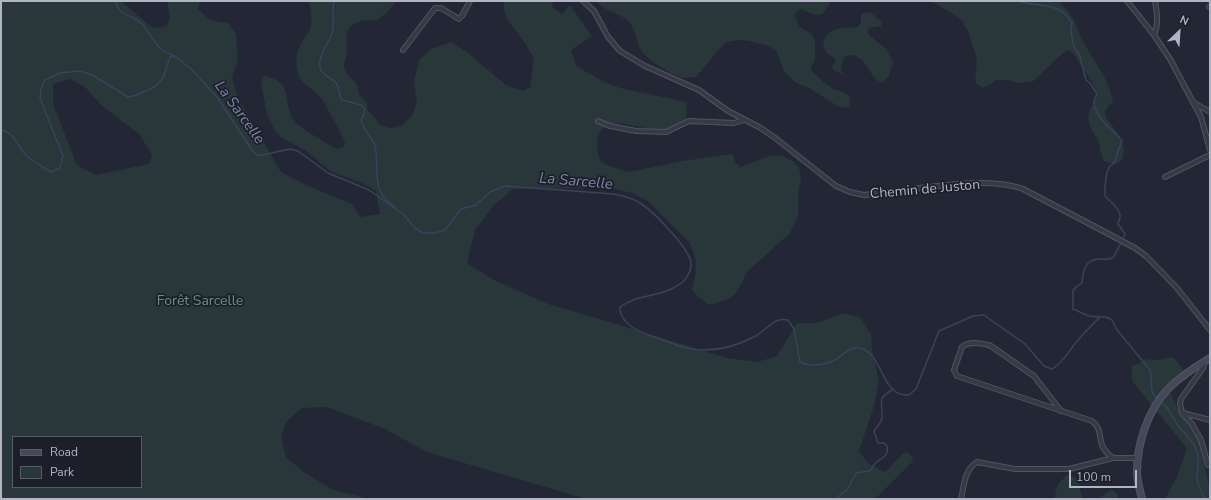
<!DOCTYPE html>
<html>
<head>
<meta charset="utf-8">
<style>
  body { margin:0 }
  #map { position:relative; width:1211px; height:500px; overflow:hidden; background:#232735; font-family:"Nunito Sans",sans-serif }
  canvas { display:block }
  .frame { position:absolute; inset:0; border:2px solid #b1b4c2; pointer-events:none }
  .legend { position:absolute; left:12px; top:436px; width:130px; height:52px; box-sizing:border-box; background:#1c1f2a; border:1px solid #585b67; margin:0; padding:5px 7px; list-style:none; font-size:12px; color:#b1b4c2 }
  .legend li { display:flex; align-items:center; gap:8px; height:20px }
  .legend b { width:20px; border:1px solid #585b67 }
  .north { position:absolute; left:1159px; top:12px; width:40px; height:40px; -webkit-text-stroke:3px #1c1f2a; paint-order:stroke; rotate:25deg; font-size:11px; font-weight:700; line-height:16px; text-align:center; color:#b1b4c2 }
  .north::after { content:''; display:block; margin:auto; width:14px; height:18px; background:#b1b4c2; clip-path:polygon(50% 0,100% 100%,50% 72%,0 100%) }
  .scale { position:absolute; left:1069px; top:470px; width:68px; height:18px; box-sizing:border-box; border:2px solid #b1b4c2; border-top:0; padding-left:5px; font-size:12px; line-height:14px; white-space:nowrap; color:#b1b4c2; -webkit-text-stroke:3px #1c1f2a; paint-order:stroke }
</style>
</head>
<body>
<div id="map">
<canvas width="1211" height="500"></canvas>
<div class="frame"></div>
<ul class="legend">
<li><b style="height:5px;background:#454858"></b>Road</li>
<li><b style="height:11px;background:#29363a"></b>Park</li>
</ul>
<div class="north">N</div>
<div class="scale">100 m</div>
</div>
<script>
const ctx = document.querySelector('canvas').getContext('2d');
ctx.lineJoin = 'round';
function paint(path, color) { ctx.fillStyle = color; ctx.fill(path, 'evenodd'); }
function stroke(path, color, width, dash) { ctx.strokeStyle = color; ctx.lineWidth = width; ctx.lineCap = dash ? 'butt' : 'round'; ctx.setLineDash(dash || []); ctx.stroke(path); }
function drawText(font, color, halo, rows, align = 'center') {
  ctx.font = font + ' "Nunito Sans",sans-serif'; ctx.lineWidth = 3.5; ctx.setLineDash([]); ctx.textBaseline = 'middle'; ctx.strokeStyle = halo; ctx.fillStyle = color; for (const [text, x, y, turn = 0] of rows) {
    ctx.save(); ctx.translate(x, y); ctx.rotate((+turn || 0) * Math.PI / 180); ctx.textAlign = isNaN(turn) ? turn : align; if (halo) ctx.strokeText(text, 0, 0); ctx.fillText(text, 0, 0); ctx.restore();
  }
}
paint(new Path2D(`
  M1,1H121L150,26L157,28L167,26L170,18L167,1H200L198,9L210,20L228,23L236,34L238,61L232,77L237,96L281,172L308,186L352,204L360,217L380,214L376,191L364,184L330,171L305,150L282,138L275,131L267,115L261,82L264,76C296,81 281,103 294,120C302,130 324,141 335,148H341L344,146L345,141L322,99C316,91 305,86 300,78C294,67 296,52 302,42C305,38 308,33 310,29C313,20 311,9 309,1H397C391,7 384,17 376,20C372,21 366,20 361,21C343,26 347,37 347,51C347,55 344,61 344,66C346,79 358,78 359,94L367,103L368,110L380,125L391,128L401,126L411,117L417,103L414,82L419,60L433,48L452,42L468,53L506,85L524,91L530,87L534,59L525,43L508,20L504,10V1H552L553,8L562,14L570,5L592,36L571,50L576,66L604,82L620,88L687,102L686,119C680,122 673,127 666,129C646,134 613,112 600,132C594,141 597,153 601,162L612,167L629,172L682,161L733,154L734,160L740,167L770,156H782L792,160L799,168L801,178L798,195V216L790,233L748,271L736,293L729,299L709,305L698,297L692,289L695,277L696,260L690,243L648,201L632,193L611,188L513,189L495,204L475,230L467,263L494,280L548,304L600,319L727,358L757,362L777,356L797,323H817L843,313L861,318L871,334L872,350L879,380L874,406L859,451L868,463L884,472C893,466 897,458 906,452L913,457L912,462L875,499H586L427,452L385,429L327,407L302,408L286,422L281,437L286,457L304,472L333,490L370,499H1ZM69,79L85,87L101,105L139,134L152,155L149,164L96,175L77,165L53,104V84ZM13,437H141V487H13Z
  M596,1H831L826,10L821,15L812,14L801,9L797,11L795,16L799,26L812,35L815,41V60L811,66V70C817,76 823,82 830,87C839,93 854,90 849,107L841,108L809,88L796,83L784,71L776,50L769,46L749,41L739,40L727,42L719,49L696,77C692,77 688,78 684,78C675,77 645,59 641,50C636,41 636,30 629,22C621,13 606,12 596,1Z
  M931,1H1058C1076,16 1074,25 1084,43C1095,64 1109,78 1113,102C1111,104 1106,108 1105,112C1104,119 1118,131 1121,138C1123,141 1123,144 1123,147C1124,153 1124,159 1120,162C1115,165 1109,163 1104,161L1100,150L1099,141L1092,131L1088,119L1090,109L1097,98L1098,93L1089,77L1080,64L1075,55L1070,51L1067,50L1063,53L1032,82L1016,83L1009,80H996L990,85L982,88L975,82L977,59L968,31L961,19Z
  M866,12L871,13L882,22L881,26L869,28L867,31L869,35L886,49L893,62L889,76L882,83L875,79L862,60L854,55L846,56L844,59L841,65L842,74L833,70L832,67L836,61C833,55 827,55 825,50C823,46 823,43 824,40C829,26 846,28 858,27L861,22V14Z
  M1168,358H1174L1187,375L1170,383L1166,388L1170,393L1180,412L1198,438L1210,489V499H1165L1177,477L1187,449L1185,446L1132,381V366L1147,359L1157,360Z
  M1068,475C1083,479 1077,486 1083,498L1086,499H1051L1055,497C1056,486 1059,481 1068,475Z
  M1111,490L1117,493L1119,499H1098Z`), '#29363a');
stroke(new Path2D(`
  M115,1C120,18 131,13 142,24C149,32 153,42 161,49C165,52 170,54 174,56
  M334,1C332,10 334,19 333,29C332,42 313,58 322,72C326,77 332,78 336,83C340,88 338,95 342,100L361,105L365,109L363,117L361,119C361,128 372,136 375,146C379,161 373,185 384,197C387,201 391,204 395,207
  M1018,1C1038,8 1059,0 1072,23L1071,30L1073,44L1080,57L1086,80L1090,83L1097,94C1096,97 1093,100 1094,103C1095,116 1113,132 1122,140L1114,163L1110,166L1107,172L1105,185V196C1110,202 1118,206 1120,215C1121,217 1118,221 1118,224L1125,234L1124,237
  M1,130C15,133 16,144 25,154C32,161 42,167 51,172L60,168L63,156L40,98L41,88L45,80L60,73L80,71L92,75L128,97L137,95L156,86L163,78L170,57H176L191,69L217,97L252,150L258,156L290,149L298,151L328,173L369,190L403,214L415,228L423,233H435L445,230L461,209L476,205L490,192L505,186L614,194C623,196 633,198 640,203C653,211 690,249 691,263C692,271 685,281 680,284C662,297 637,294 620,307C620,324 638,331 651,336C662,339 672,344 683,347C707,354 732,348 754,337C762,333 771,322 779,320C782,319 786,320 788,320L794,329L800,362C808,367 824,365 833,361C842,357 849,346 860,348C881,353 881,387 900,394C903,395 906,395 909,395L916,389L939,331L973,316L984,315L1025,344L1044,366L1052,369C1064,362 1069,350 1078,340C1085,332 1092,325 1100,317H1106L1112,320L1117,330L1150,370C1154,382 1147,390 1158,400
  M1100,317L1089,316L1073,309V291L1076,287L1082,283C1083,271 1085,259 1100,259C1104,259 1108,260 1113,258L1120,245
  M1161,402C1171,409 1170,415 1177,424C1185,435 1197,443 1198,457C1199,464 1197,472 1197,479C1198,486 1202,493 1205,499
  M838,499L839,496L847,490L856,473L870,471C872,468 874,464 877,462C883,457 889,456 887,446L884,443H878L874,431C877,426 882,423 882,417C883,402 876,399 892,390`), '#3a425c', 1.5);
const minor = new Path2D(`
  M583,1L594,11L608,37L620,51L645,66L699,90L728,111L759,127L774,137L836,186L850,192L864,195C885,192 907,190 928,187C958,184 995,179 1023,189L1105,232L1135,248L1146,256L1177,288L1210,330
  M1127,1L1154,35L1170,59L1201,117L1210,150
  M1209,7L1210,6
  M1154,35C1159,24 1157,13 1155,1
  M403,50L435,8H441L459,19L462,16L470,1
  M1194,103L1210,112
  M598,121L610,126L636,131L666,132L689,121L734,123L744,120
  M1165,177L1210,155
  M1205,361L1203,368L1181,399L1180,403L1182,413L1192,424L1201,440L1208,465
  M1061,411L1034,376L991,346C984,343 968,341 962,347L954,370L957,376L1092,421C1101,427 1099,436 1102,445C1104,451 1108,454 1113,458
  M1183,413L1210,420
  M961,499C964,486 964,470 977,462L1015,469H1069L1113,458H1138`);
const secondary = new Path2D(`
  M1142,499C1140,490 1137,481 1137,472C1137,443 1148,410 1168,389C1180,377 1195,367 1210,358`);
stroke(minor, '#515460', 6);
stroke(secondary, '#515460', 8);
stroke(minor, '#363946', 4);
stroke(secondary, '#454858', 5.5);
drawText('14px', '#b1b4c2', '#1c1f2a', [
  ["Chemin de Juston",925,190,-5]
]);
drawText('14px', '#6c8f7b', '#1c1f2a', [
  ["Forêt Sarcelle",200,302]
]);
drawText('italic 15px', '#7c86a7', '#1c1f2a', [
  ["La Sarcelle",239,113,54],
  ["La Sarcelle",576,182,5]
]);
</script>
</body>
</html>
